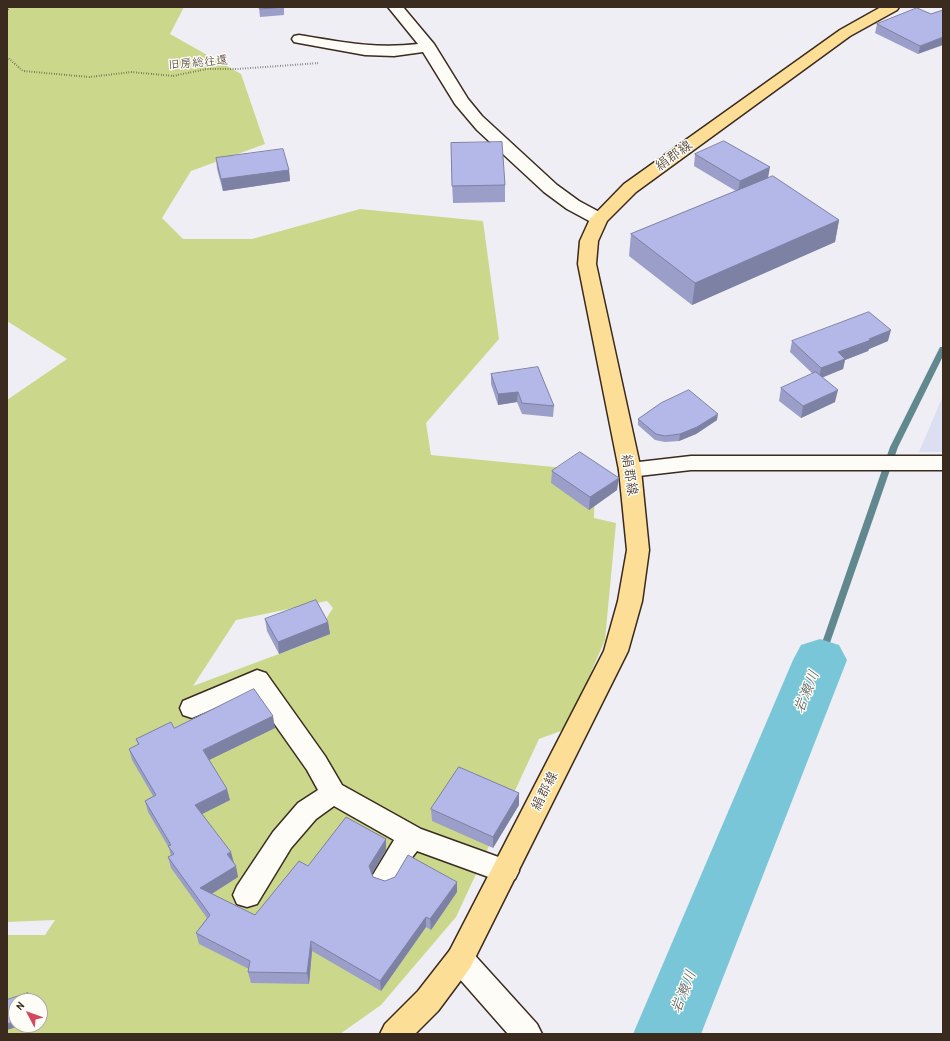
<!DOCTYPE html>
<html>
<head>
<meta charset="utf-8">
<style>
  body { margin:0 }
  #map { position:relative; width:950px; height:1041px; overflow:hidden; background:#eeeef4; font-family:"Patrick Hand",sans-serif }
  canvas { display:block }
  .frame { position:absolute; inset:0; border:8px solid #3b2a1e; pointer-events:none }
  .north { position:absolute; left:8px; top:993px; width:40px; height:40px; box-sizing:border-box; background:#fdfcf7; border:1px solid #afa8a0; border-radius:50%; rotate:311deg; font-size:11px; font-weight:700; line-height:16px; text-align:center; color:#3b2a1e }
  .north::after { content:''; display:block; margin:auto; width:14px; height:18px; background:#d1495b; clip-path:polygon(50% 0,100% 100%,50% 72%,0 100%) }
</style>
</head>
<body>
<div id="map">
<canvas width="950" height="1041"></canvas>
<div class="frame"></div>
<div class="north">N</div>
</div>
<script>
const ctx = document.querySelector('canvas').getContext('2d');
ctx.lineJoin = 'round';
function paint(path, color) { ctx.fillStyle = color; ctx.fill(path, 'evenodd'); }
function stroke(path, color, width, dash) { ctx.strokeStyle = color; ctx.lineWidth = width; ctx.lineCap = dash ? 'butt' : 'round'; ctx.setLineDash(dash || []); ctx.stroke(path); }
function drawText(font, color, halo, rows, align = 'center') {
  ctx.font = font + ' "Patrick Hand","Klee One",sans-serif'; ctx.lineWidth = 3; ctx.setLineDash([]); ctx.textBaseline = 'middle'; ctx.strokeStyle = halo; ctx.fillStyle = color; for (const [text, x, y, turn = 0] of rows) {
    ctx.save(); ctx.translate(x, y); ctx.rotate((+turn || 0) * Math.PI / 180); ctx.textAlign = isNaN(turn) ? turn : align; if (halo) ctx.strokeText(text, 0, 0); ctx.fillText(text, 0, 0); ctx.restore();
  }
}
paint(new Path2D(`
  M943,396V452H919Z`), '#dcdef1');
paint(new Path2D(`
  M7,7H184L170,34L241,74L265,144L191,171L162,218L183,239H252L360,209L483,221L499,339L426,423L431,455L595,471L594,518L616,523L605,640L566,729L539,739L456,917L381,1005L340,1034H7V935H45L55,920L7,922V400L67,359L7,321ZM327,601L333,608L311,642L193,686L236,620ZM16,1001H40V1025H16Z`), '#cbd88c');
paint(new Path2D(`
  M940,347H943V356L898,447L824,660L823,662H817L816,660L890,447Z`), '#61888e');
paint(new Path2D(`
  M820,639L839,645L847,660L701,1034H633L793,660L801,645Z`), '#7ac6d9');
const minor = new Path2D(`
  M388,7H403L434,44L468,99L482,116L557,185L579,201L605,215L608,219L605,223L599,224L593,223L567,209L544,192L477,130L455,104L423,52L394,56L365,55L299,43L294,42L292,39L294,36L299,35C342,42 374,49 418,44Z
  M691,456H943V470H691L630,477L622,475L619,470L622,465L630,463Z
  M257,670L266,673L325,756L342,785L421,829L515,863L519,871L515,879L505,883L417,851L410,860L395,886L385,890L375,886L371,878L394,840L334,806L316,819L291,848L257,904L247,907L237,904L233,895L237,886L273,832L298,803L318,790L307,770L252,692L192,718L183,715L180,708L183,701Z
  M460,946L470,950L537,1024L542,1034H508L450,968L446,959L450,950Z`);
const major = new Path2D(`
  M881,7H899L897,10L850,36L636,192L607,221L598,241L596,264L641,470L649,550L642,601L628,651L470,968L438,1011L415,1034H380L385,1024L418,991L450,950L604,651L618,601L627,550L619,470L578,264L580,241L590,219L624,184L840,30Z`);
stroke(minor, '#3b2a1e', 3);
stroke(major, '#3b2a1e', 3);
stroke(new Path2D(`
  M7,12L9,7
  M7,57L23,71L89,77L132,72L173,76L207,69H237L320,63`), '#3b2a1e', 2, [0.5, 2]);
paint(minor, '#fdfcf7');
paint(major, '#fdde96');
paint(new Path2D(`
  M259,7H286H284V15L260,17Z
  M931,14L918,54L875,33L877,24Z
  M695,154L768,178L839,220L835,242L692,305L629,256L631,234L736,191L694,166Z
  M216,158L289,170L290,181L223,191L217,169Z
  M451,160L505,185V202L453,203Z
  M792,341H888L869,349L868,351L845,360L843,369L822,377L835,402L801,418L779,401L781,388L813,374L790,352Z
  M491,374L554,406L553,417L522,414L517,402L498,405L491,384Z
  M638,419L717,420L696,434L679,441L665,442L655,440L638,425Z
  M552,471L617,490L589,510L551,483Z
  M265,619L328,622L330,634L279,654L267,631Z
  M275,728L209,760L230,800L202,814L234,863L238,877L212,894L255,915L308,866L386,839V850L372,873L373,877L385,881L457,882V892L431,930L426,927L381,991L312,951L309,984L251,983L248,972L249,969L199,944L196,933L207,918L171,868L168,857L171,856L169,848L148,812L145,801L153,796L132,760L129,749L138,745L136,739Z
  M519,793V805L493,848L432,821L431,809Z`), '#9a9ec8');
paint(new Path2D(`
  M943,37V45L918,54L920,46Z
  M770,167L768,178L738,192L740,181Z
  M289,170L290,181L223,191L221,179Z
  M839,220L835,242L692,305L695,283Z
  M891,330L888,341L869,349L868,351L845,360L843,369L819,379L821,368L838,352L869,339Z
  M838,390L835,402L801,418L803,406Z
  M518,392L517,402L498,405V394Z
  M718,414L717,420L696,434L679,441L680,434Z
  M619,478L617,490L589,510L590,497Z
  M328,622L330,634L279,654L278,642Z
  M273,716L275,728L205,762L203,750Z
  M227,789L230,800L198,816L195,805Z
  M519,793V805L493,848V837Z
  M386,839V850L370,877L369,866Z
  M231,852L234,863L227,854Z
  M236,866L238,877L203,899L200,888Z
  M457,882V892L431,930L430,919Z
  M426,917V927L381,991L380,981Z
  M311,941L312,951L309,984L307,973Z
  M16,1021V1025H23L7,1030V1024Z`), '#7d81a3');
const building = new Path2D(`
  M259,7H284L260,9Z
  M917,8L931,14L943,10V37L920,46L877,24Z
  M724,141L770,167L740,181L695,154Z
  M502,142L505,185L452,186L451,143Z
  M283,149L289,170L221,179L216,158Z
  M773,176L839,220L695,283L631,234Z
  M869,312L891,330L869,339L871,340L838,352L845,359L821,368L792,341Z
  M538,367L554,406L522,403L518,392L498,394L491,374Z
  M816,372L838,390L803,406L781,388Z
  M689,390L718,414L697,427L680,434L665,436L656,434L638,419L661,403Z
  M580,452L619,478L590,497L552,471Z
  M316,600L328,622L278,642L265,619Z
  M254,689L273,716L203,750L227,789L195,805L231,852L227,854L236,866L200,888L255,915L299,861L308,866L346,817L386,839L369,866L373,877L385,881L395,877L408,855L457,882L430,919L426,917L380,981L311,941L307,973L248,972L250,961L196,933L210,915L168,857L174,854L168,846L171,845L145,801L156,795L129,749L139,744L136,739L171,722L174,728Z
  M459,767L519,793L493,837L431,809Z
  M28,993L30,1001H16V1021L7,1024V1000Z`);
paint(building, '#b3b8e9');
stroke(building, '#7d81a3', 1);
drawText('12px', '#3b2a1e', '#fdfcf7', [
  ["旧房総往還",198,63,-5]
]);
drawText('14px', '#3b2a1e', '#fdfcf7', [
  ["絹郡線",674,156,-36],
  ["絹郡線",629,475,81],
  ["絹郡線",545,791,-63]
]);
drawText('italic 15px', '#4e5956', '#fdfcf7', [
  ["岩瀬川",807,692,-68],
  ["岩瀬川",684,992,-68]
]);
</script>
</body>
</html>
